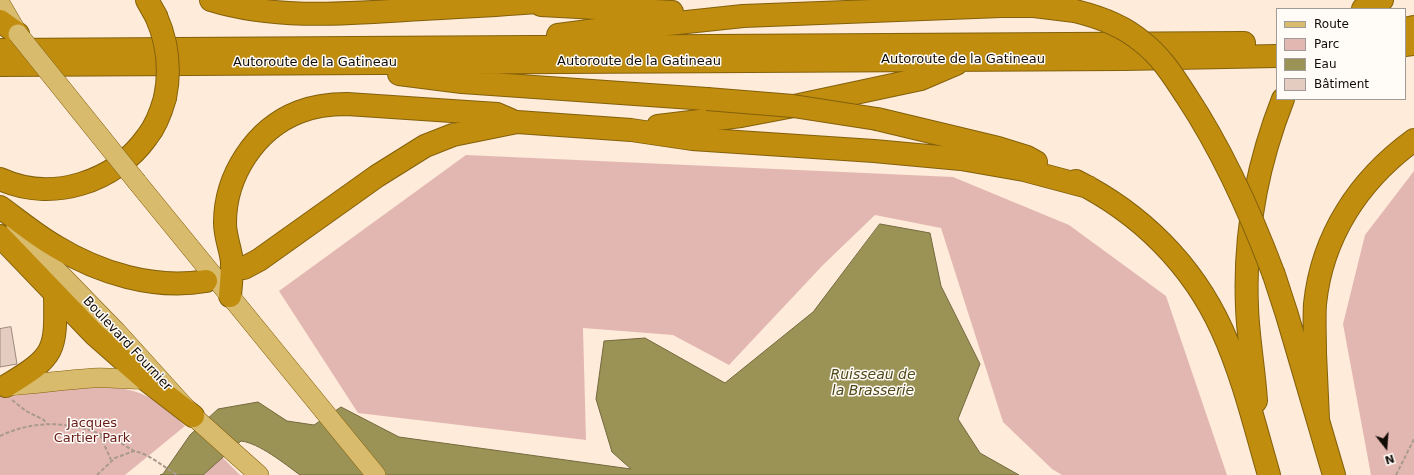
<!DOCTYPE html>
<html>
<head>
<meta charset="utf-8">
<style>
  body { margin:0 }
  #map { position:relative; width:1414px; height:475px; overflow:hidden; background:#feebd9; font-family:"DejaVu Sans",sans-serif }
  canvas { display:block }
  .legend { position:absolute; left:1276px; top:8px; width:130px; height:92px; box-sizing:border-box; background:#fffbf7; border:1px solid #a09b97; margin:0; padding:5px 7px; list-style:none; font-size:12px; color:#120c06 }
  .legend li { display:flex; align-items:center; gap:8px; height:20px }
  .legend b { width:20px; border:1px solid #a09b97 }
  .north { position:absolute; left:1366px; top:427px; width:40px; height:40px; -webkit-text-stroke:3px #fffbf7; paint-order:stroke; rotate:163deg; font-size:11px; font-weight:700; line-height:16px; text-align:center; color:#120c06 }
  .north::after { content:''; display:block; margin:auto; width:14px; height:18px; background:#120c06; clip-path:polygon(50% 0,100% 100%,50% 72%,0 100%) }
</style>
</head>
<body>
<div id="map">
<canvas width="1414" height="475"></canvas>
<ul class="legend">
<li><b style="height:5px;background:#d9bb6e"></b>Route</li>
<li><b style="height:11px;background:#e3b7b1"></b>Parc</li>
<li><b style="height:11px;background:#9b9256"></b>Eau</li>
<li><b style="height:11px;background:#e4ccc0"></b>Bâtiment</li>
</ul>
<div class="north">N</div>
</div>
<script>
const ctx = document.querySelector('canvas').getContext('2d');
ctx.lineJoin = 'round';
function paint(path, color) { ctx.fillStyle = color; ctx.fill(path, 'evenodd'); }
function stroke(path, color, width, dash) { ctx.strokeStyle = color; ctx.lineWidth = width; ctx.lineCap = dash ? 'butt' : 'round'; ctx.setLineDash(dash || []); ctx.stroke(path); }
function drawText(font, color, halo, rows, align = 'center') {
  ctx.font = font + ' "DejaVu Sans",sans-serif'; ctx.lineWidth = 3; ctx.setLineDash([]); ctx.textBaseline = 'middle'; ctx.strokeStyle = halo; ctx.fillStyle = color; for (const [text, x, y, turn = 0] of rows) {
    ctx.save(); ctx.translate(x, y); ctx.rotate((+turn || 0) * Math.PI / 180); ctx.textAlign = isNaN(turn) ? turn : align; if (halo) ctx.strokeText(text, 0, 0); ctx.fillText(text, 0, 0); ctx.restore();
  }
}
paint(new Path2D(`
  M466,155L953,177L1069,225L1166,296L1227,475H1062L1052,469L1003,422L941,228L875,215L823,265L729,365L673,335L583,328L586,440L358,413L279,291Z
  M1414,171V475H1371L1343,324L1365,235Z
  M97,387C139,387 156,397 185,426L125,475H0V396L7,395L8,397L37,392Z
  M222,457L240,475H203Z`), '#e3b7b1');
const water = new Path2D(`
  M880,224L930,233L941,286L980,364L958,419L980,453L1019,475H300C285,464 259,443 241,441L203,475H160L163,474L190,435L218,409L258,402L287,421L314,425L341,407L399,437L631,469L612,452L596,399L604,341L645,338L725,383L813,312Z`);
paint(water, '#9b9256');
stroke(water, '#726a3e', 1);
const building = new Path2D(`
  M11,327L17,364L0,367V329Z`);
paint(building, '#e4ccc0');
stroke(building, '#9e877d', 1);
const major = new Path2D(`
  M0,3L18,34
  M137,182L376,475
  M16,225L44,257L116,331L193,416L259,475
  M6,386C35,384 64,380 93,378C110,377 128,380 145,379`);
const highway = new Path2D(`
  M147,0L156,16
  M211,0C279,21 353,13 423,9C467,6 512,5 556,0
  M541,5L672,12
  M1363,9L1382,0
  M0,21L18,34
  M1405,29L1414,27
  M558,35L612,28L668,24L743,16L1001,6H1034L1075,11
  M1405,45L1414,44
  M0,50L1244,43
  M0,65L1124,59L1277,56
  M399,74L462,82L707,99
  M877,119L998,148L1027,157L1036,162
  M658,126L741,116L799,105L921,79L956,64
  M0,179C52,203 115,182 147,137C156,126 161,112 165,98
  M1076,181C1140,213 1192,264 1222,330C1243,376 1255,427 1269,475
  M0,207C18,220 36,235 55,246C99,273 154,290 206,281
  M0,236L94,334L145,379L193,416
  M244,268L259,260L377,176L425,146L453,135L517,122L631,130L692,139L874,151L961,159L1024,170L1088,187
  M1274,275L1287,315L1334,475
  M230,296C231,285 232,273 232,262C231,250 225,237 225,223C225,176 255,129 299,112C314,106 331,104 347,104L497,114L511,120
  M6,386C56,356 56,351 55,295
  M1256,401C1254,369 1248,338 1247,307C1244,236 1257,165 1283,99
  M1318,419C1317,397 1316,375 1315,353C1315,337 1314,320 1315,304C1322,236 1359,180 1414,140`);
stroke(major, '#83600b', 20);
stroke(highway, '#83600b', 24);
stroke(new Path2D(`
  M12,400L26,411L44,420L47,424
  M100,435L111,460
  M0,436C38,418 75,422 113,439C120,442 127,447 134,451C138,452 142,453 146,455C157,461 166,468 177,475
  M97,475L115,458L134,451
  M1396,475L1414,439`), '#a99a8d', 2, [4, 2]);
stroke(major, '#d9bb6e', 19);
stroke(highway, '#c08d0e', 22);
const majorBridge = new Path2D(`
  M18,34L137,182`);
const highwayBridge = new Path2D(`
  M1075,11C1100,17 1122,25 1141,41C1161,56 1174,77 1187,97C1224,153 1251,214 1274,275
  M156,16C168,43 171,69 165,98
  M707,99L793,106L877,119`);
stroke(majorBridge, '#83600b', 20, []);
stroke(highwayBridge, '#83600b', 24, []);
stroke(majorBridge, '#d9bb6e', 19);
stroke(highwayBridge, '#c08d0e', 22);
drawText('13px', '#120c06', '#fffbf7', [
  ["Autoroute de la Gatineau",963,60],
  ["Autoroute de la Gatineau",639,62],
  ["Autoroute de la Gatineau",315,63],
  ["Boulevard Fournier",127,344,47]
]);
drawText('13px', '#661915', '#fffbf7', [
  ["Jacques",92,424],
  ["Cartier Park",92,439]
]);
drawText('italic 14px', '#4f4819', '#fffbf7', [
  ["Ruisseau de",873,375],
  ["la Brasserie",873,391]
]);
</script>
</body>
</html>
